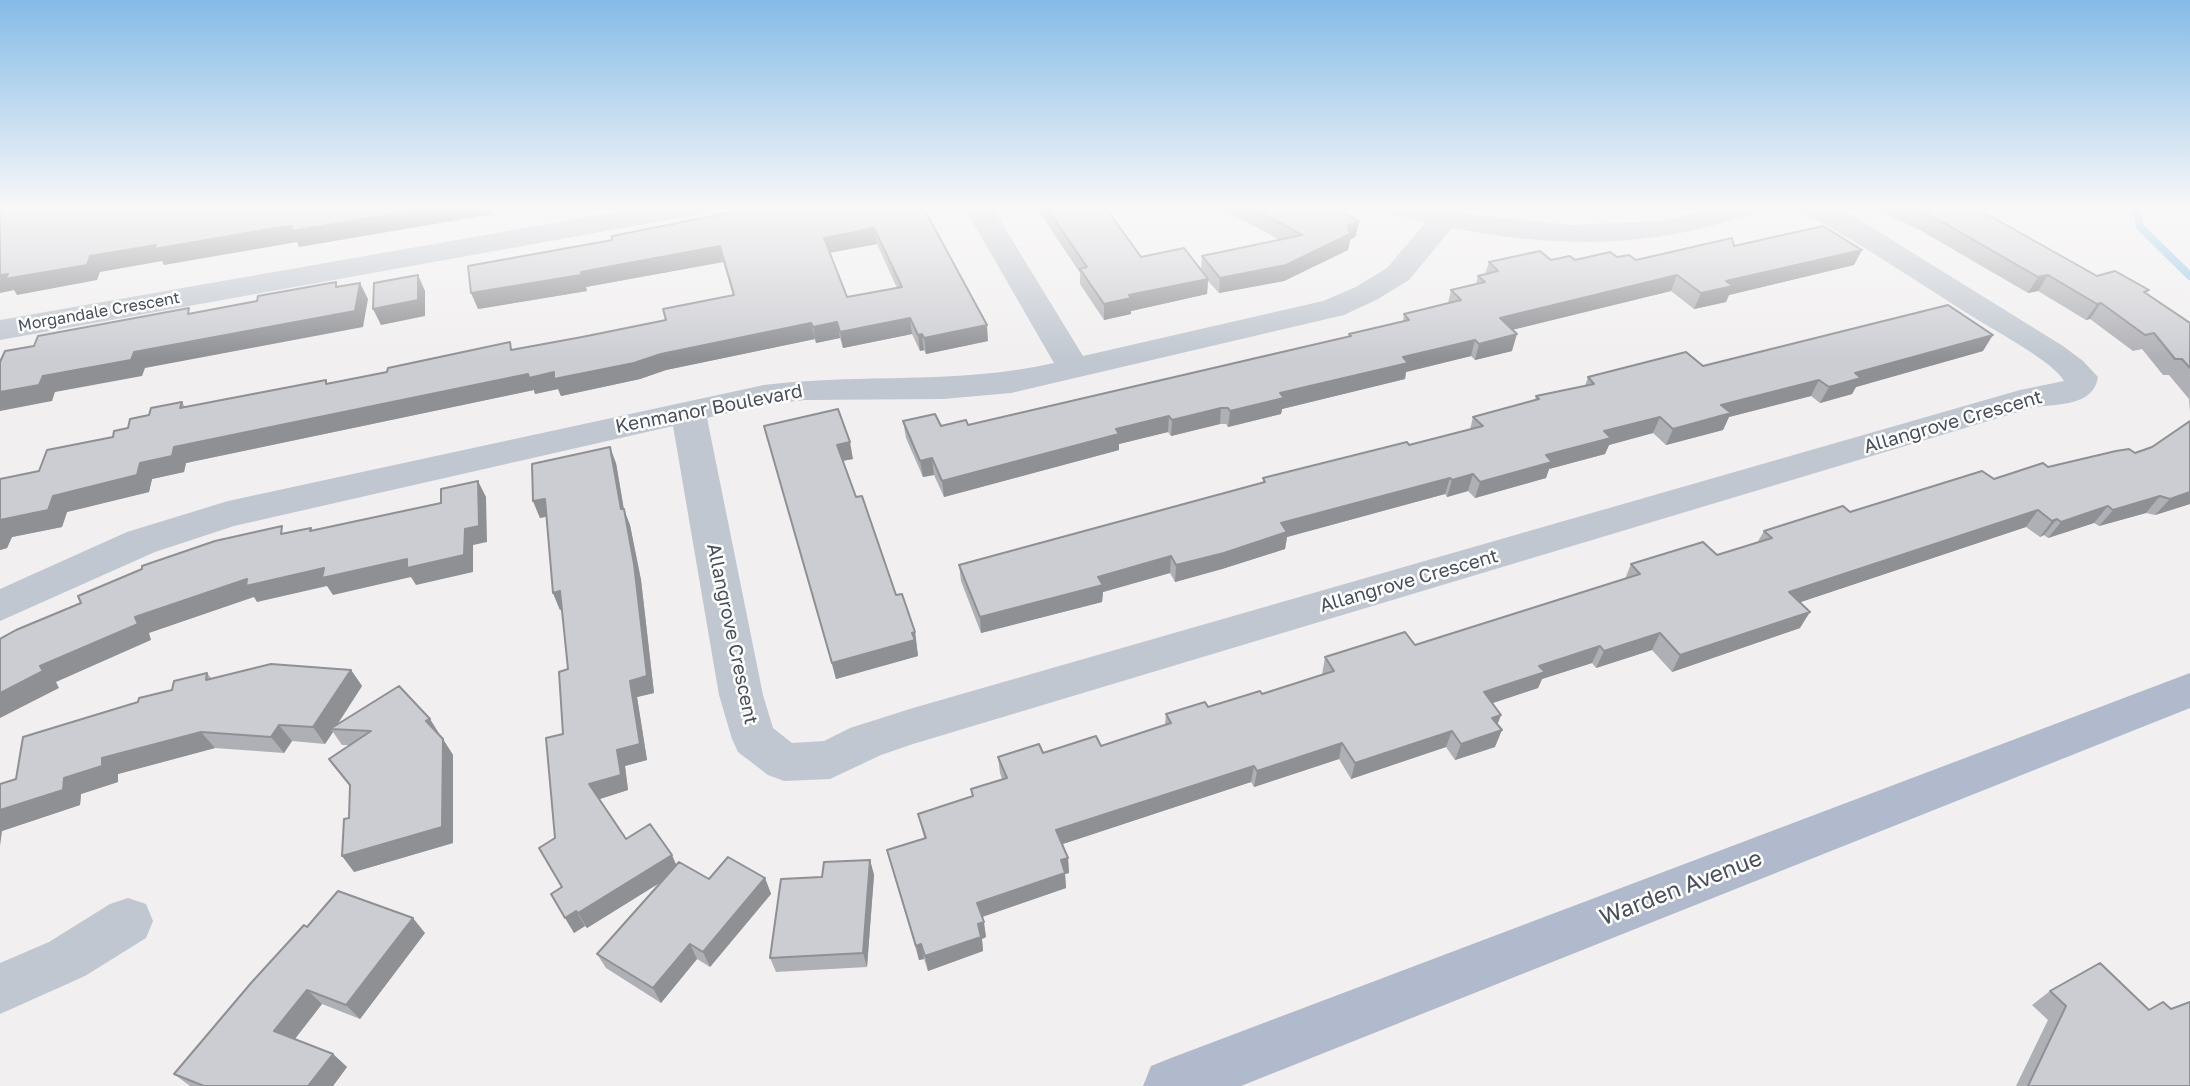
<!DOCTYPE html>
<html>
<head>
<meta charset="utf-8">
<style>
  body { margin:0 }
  canvas { display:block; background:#f1efef }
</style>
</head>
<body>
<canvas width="2190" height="1086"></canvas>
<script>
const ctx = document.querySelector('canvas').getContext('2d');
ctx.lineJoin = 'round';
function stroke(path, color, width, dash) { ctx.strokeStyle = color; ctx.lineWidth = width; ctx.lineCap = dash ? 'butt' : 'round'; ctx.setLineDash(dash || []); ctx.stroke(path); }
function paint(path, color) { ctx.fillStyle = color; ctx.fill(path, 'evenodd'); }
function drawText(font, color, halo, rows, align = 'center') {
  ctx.font = font + ' "Golos Text",sans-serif'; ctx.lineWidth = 5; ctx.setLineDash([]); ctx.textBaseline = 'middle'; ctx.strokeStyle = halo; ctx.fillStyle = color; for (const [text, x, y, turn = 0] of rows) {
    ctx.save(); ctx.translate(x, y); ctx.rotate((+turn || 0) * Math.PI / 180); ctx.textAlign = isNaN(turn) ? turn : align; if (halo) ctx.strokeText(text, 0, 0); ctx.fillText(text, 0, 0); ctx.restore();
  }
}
stroke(new Path2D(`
  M2136,207L2140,227L2190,276`), '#90c6e6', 8);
paint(new Path2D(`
  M645,207H709L705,213L695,215L0,340V320Z
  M964,207H992L1083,356L1323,301L1356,287L1387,268L1426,222L1390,213L1386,207H1435L1481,216L1572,225L1663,221L1715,207H1757L1753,213C1652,249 1556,248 1452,228L1409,280L1378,299L1344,315L1011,393L943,399L805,400L764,405L707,418L763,695L773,728L792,743L824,741L850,728L913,708L2020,390L2064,381C2055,363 1997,332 1978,320C1920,284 1864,245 1804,213L1800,207H1836L1871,227L2063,346L2083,361L2098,377C2094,406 2058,404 2035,407L913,744L881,755L830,779L784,781L768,775L738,752L732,739L719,695L673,426L234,526L155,552L0,621V589L127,532L228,501L764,385C862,373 957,385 1054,363Z
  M128,898L146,904L153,921L146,938L85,976L0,1014V963L49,942L110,904Z`), '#c0c7d0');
paint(new Path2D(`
  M2190,673V708L1241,1086H1143L1151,1066L1171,1058Z`), '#b0bacc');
paint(new Path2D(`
  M923,207L988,341L926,354L924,350L920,351L912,334L843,348L840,338L816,343L815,339L666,370L640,379L561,396L558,389L535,394L534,390L186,463L184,472L152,479L149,492L67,512L62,527L12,537L7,548L0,550V479L39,471L113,437L149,415L182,402L185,407L328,383L582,337L666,320L733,295L723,262L586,287L587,291L478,309L796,209ZM877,244L897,288L847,297L830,253Z
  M1036,207H1105L1141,257L1201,269L1202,256L1280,240L1219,207H1334L1356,236L1350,240L1348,250L1284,281L1219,293L1208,281L1207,294L1131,311V314L1104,320L1080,284V273Z
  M1871,207H1974L2097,276L2146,293L2190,323V413L2189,399L2169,375H2163L2142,349L2133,351L2090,319L2086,320L2038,291L2028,293L1918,229Z
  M1734,246L1854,265L1729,295L1726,302L1694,309L1671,291L1512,330V351L1475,360L1471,356L1406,372L1405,379L1282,409L1281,414L1228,427L1226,424H1220L1171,436L1168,432L1119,444V450L944,497L934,475L923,477L906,438L903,421L941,426L968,425L1349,337V334L1403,321L1404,314L1448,303L1451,290L1476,284L1478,276L1485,274L1489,262L1617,257L1636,260Z
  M1983,351L1856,387L1852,394L1820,403L1811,396L1729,417L1723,430L1666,445L1653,433L1609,445L1605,454L1549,469L1546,478L1475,498L1468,491L1447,497L1445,494L1287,537L1285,549L1222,569L1175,582L1170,573L1103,592L1102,602L981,633L961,581L959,565L1263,482V478L1409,445L1470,430L1473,417L1535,400L1536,396L1585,386L1588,377L1703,366Z
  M2190,421V504L2155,515L2146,513L2099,526L2094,523L2048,538L2044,535L2040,537L2026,527L1800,602V628L1672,672L1652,650L1596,668L1592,663L1542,679L1538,688L1492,703L1497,725L1495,747L1455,760L1446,747L1351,779L1339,759L1254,787L1251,782L1062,844L1068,858L1069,873L1065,874L1066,888L982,917L986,937L982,939L983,951L928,971L924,959L919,960L891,865L887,850L924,838L918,814L972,797L971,789L1002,779L1000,773L998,757L1043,753L1101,746L1165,725L1166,714L1208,707L1262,694L1322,675L1325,657L1415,645L1625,579L1631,564L1717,555L1757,543L1764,531L2048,467L2135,453L2152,447Z
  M764,426L853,459L843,461L856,497L896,595L915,632L918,656L836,679Z
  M616,463L624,510L630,525L641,580L654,693L637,697L647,760L625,766L628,790L599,799L626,839L676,865L709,879L765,878L771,894L710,967L697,959L661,1003L606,968L597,954L662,881L587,928L585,926L574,933L562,887L555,838L568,669L562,609L560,610L553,593L546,517L540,518L533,501Z
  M351,670L362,686L338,724L440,735L453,755V843L354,872L349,818L350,786L329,759L350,745H342L333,732L325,744L292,741L284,753L215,748L118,774V782L81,794L80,805L2,831L0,784L16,779L138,702L172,690L207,673L212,679Z
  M870,860L874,875L867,967L776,972L770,958L822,877Z
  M307,927L425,933L360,1019L322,1004L295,1039L333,1054L347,1067L333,1086H190L174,1074Z
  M2050,991L2149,1010L2171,1009L2190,1086H2016L2048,1020L2032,1005Z`), '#afb0b5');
paint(new Path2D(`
  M436,207H493V214L299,247L297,242L164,265L162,261L100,272L97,280L17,295L14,290L0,293V275L90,256L156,245Z
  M1359,221L1356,236L1350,240L1348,250L1284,281L1219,293L1220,278Z
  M874,228L877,244L827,253L824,238Z
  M720,246L723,262L586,287L587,291L478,309L471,293Z
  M1862,250L1854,265L1729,295L1726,302L1694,309L1701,293L1726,281Z
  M418,275L425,291V316L381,325L373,309Z
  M1677,275L1671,291L1495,334L1500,318Z
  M2048,275L2038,291L2028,293L2038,277Z
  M1208,279L1207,294L1131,311V314L1104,320V304L1129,295Z
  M360,283L368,299L363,327L145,368L142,376L55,392L52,401L0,411V392L43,376L134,352Z
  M2101,303L2090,319L2086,320L2097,304Z
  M910,318L912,334L843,348L840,332Z
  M837,322L840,338L816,343L813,327Z
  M811,323L815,339L666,370L640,379L561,396L558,389L535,394L534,390L186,463L184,472L152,479L149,492L67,512L62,527L12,537L7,548L0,550V520L53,496L140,463L174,447L528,374L554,372L661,354Z
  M987,325L988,341L926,354L924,338Z
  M922,334L924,350L920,351L918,335Z
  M1517,334L1512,351L1475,360L1479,344Z
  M1993,335L1983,351L1856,387L1852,394L1820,403L1829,387L1855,373Z
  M1475,340L1471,356L1406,372L1405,379L1282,409L1281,414L1228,427L1230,411L1280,393L1403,357Z
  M1819,380L1811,396L1729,417L1723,430L1666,445L1673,429L1721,405Z
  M1221,408L1220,424L1171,436L1172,420Z
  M1169,416L1168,432L1119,444V450L944,497L942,481L1116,429Z
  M1660,417L1653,433L1609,445L1605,454L1549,469L1546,478L1475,498L1480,482L1604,431Z
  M850,442L853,459L841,461L837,445Z
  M610,447L616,463L624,510L630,525L641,580L654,693L637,697L647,760L625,766L628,790L597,800L589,784L617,750L630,681L621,509Z
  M932,458L934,475L923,477L920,461Z
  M1473,474L1468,491L1447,497L1452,480Z
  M1450,478L1445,494L1287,537L1285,549L1222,569L1175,582L1176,565L1281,523Z
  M478,481L486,497L487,542L473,545V572L416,585L411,577L333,595L327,586L257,602L254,597L149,633L151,640L56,682L59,688L0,718V693L40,666L135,617L247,579L465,529Z
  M2190,492V504L2155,515L2170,499Z
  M2160,496L2146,513L2099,526L2113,510Z
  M545,499L552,515L540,518L533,501Z
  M2108,506L2094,523L2048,538L2061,522Z
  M2038,510L2026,527L1780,609L1789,592Z
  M2057,519L2044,535L2040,537L2052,521Z
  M1171,556L1170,573L1103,592L1102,602L981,633L980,617L1098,577Z
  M560,591L568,608L560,610L553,593Z
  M1810,612L1800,628L1672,672L1680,655Z
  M915,632L918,656L836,679L832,663Z
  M1660,633L1652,650L1596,668L1604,651Z
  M1600,646L1592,663L1542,679L1538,688L1478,708L1484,692L1539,666Z
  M351,670L362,686L334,729H330L333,732L325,744L313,727Z
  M1501,715L1495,731L1492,718Z
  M430,719L440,735L437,737L426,721Z
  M279,725L292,741L284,753L271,737Z
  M1502,730L1495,747L1455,760L1461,744Z
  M1452,731L1446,747L1351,779L1355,763Z
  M201,732L215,748L118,774V782L81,794L80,805L2,831L0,846V810L102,758Z
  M443,739L453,755V843L354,872L342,856Z
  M1342,743L1339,759L1254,787L1257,771Z
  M1254,766L1251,782L1057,846L1056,830Z
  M672,855L679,871L587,928L578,913Z
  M1068,858L1069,873L1065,874L1066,888L979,918L977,903L1061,860Z
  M870,860L874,875L867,967L863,953Z
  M765,878L771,894L710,967L703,952Z
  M576,911L585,926L574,933L565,918Z
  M413,918L425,933L360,1019L346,1005Z
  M984,922L986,937L982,939L983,951L928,971L925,956L978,924Z
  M690,944L697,959L661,1003L653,988Z
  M921,944L924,959L919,960L916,946Z
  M307,990L322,1004L290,1045L274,1031Z
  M333,1054L347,1067L333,1086H308Z`), '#8f9094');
const building = new Path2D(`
  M0,207H436L291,231L292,226L270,229L154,249L156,245L90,256L87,265L5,279L8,274L0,275Z
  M758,207H795L796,209L804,207H923L987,325L924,338L922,334L918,335L910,318L840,332L837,322L813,327L811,323L661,354L634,363L554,379V372L529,378L528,374L174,447L172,456L140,463L137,475L53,496L48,510L0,520V479L39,471L47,450L113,437L114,431L128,428L130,419L149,415L151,408L182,402L180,408L326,380V384L387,372L388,368L510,342L511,350L582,337L666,320L663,309L734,295L720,246L581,272V275L471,293L468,266L612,240V236ZM874,228L902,287L847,297L824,238Z
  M1046,207H1105L1141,257L1184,248L1208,279L1129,295L1131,298L1104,304L1080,269L1087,267Z
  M1250,207H1334L1359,221L1348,226L1350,234L1286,265L1220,278L1202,256L1302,235Z
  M1913,207H1974L2097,276L2115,271L2149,290L2144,292L2190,323V368L2182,359H2175L2154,333L2145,335L2101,303L2097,304L2048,275L2038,277L1927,213Z
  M1823,226L1862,250L1726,281L1733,286L1701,293L1677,275L1500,318L1517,334L1479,344L1475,340L1403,357L1408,363L1280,393L1284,398L1230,411L1228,408H1221L1172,420L1169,416L1116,429L1119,434L942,481L932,458L920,461L903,421L935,414L941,426L966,420L968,425L1351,336L1349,334L1409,320L1404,314L1461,300L1451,290L1485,282L1478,276L1498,271L1489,262L1540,251L1551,260L1570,256L1575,260L1610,252L1617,257L1629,255L1636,260L1732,238L1734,246Z
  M418,275V300L373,309L374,283Z
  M336,282V287L360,283L355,311L134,352L131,360L43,376L39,385L0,392V362L5,351L34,346L38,336L189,308L188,314L257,301L258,296Z
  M1948,305L1993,335L1855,373L1861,378L1829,387L1819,380L1721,405L1731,413L1673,429L1660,417L1604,431L1611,438L1546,455L1552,462L1480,482L1473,474L1452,480L1450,478L1281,523L1287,532L1224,553L1176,565L1171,556L1098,577L1103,585L980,617L959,565L1265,482L1263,478L1407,442L1409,445L1483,426L1473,417L1539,399L1536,396L1594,384L1588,377L1686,352L1703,366Z
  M838,409L850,442L837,445L856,497L862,496L896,595L902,594L915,632L912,633L915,640L832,663L764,426Z
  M2190,421V492L2170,499L2160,496L2113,510L2108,506L2061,522L2057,519L2052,521L2038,510L1789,592L1810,612L1680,655L1660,633L1604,651L1600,646L1539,666L1545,672L1484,692L1501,715L1492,718L1502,730L1461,744L1452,731L1355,763L1342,743L1257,771L1254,766L1056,830L1068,858L1061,860L1065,873L977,903L984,922L978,924L981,937L925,956L921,944L916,946L887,850L926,838L918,814L973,796L971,789L1007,778L998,757L1039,744L1043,753L1096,736L1101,746L1171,723L1166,714L1205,702L1208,707L1260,691L1262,694L1334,671L1325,657L1405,632L1415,645L1640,574L1631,564L1703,542L1717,555L1772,538L1764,531L1843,506L1850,512L1982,471L1994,479L2043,463L2048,467L2116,451L2129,449L2135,453L2152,447Z
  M610,447L621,509H624L634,564L647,676L630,681L640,744L617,750L621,775L589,784L626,839L650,824L672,855L578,913L576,911L565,918L551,894L562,887L539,848L555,838L546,738L563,734L559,672L568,669L560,591L553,593L545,499L533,501L532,464Z
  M478,481L479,526L465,529L464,555L407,568V559L322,578L324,568L246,586L247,579L135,617L138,624L40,666L43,671L0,693V639L16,630L81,603L78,596L142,569V566L215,541L282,526L281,534L311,528L310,531L441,503V489Z
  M271,664L351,670L313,727L279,725L271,737L201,732L102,758V766L64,778L63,790L0,810V784L16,779L23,737L138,702L139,698L172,690L174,681L207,673L206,680Z
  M399,686L430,719L426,721L443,739L442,827L342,856L344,819L349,818L350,785L329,759L371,731L330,729Z
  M728,857L765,878L703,952L690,944L653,988L597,954L679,862L709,879Z
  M870,860L863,953L770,958L781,879L822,877L824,862Z
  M338,891L413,918L346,1005L307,990L274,1031L333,1054L308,1086H204L174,1074L251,983L304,925L307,927Z
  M2100,963L2149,1010L2163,1002L2171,1009L2190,1002V1086H2028L2066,1006L2050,991Z`);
paint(building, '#cccdd3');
stroke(building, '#8f9094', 2);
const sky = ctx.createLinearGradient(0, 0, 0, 359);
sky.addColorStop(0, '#85bbe7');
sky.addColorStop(0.58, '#f9f8f8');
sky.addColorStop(1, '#f9f8f800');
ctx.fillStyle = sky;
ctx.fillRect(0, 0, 2190, 359);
drawText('16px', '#484f5b', '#fff', [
  ["Morgandale Crescent",99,312,-10]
]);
drawText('19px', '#484f5b', '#fff', [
  ["Kenmanor Boulevard",709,409,-11],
  ["Allangrove Crescent",1953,422,-16],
  ["Allangrove Crescent",1409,581,-16],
  ["Allangrove Crescent",732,634,78]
]);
drawText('23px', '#484f5b', '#fff', [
  ["Warden Avenue",1681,888,-21]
]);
</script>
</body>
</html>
